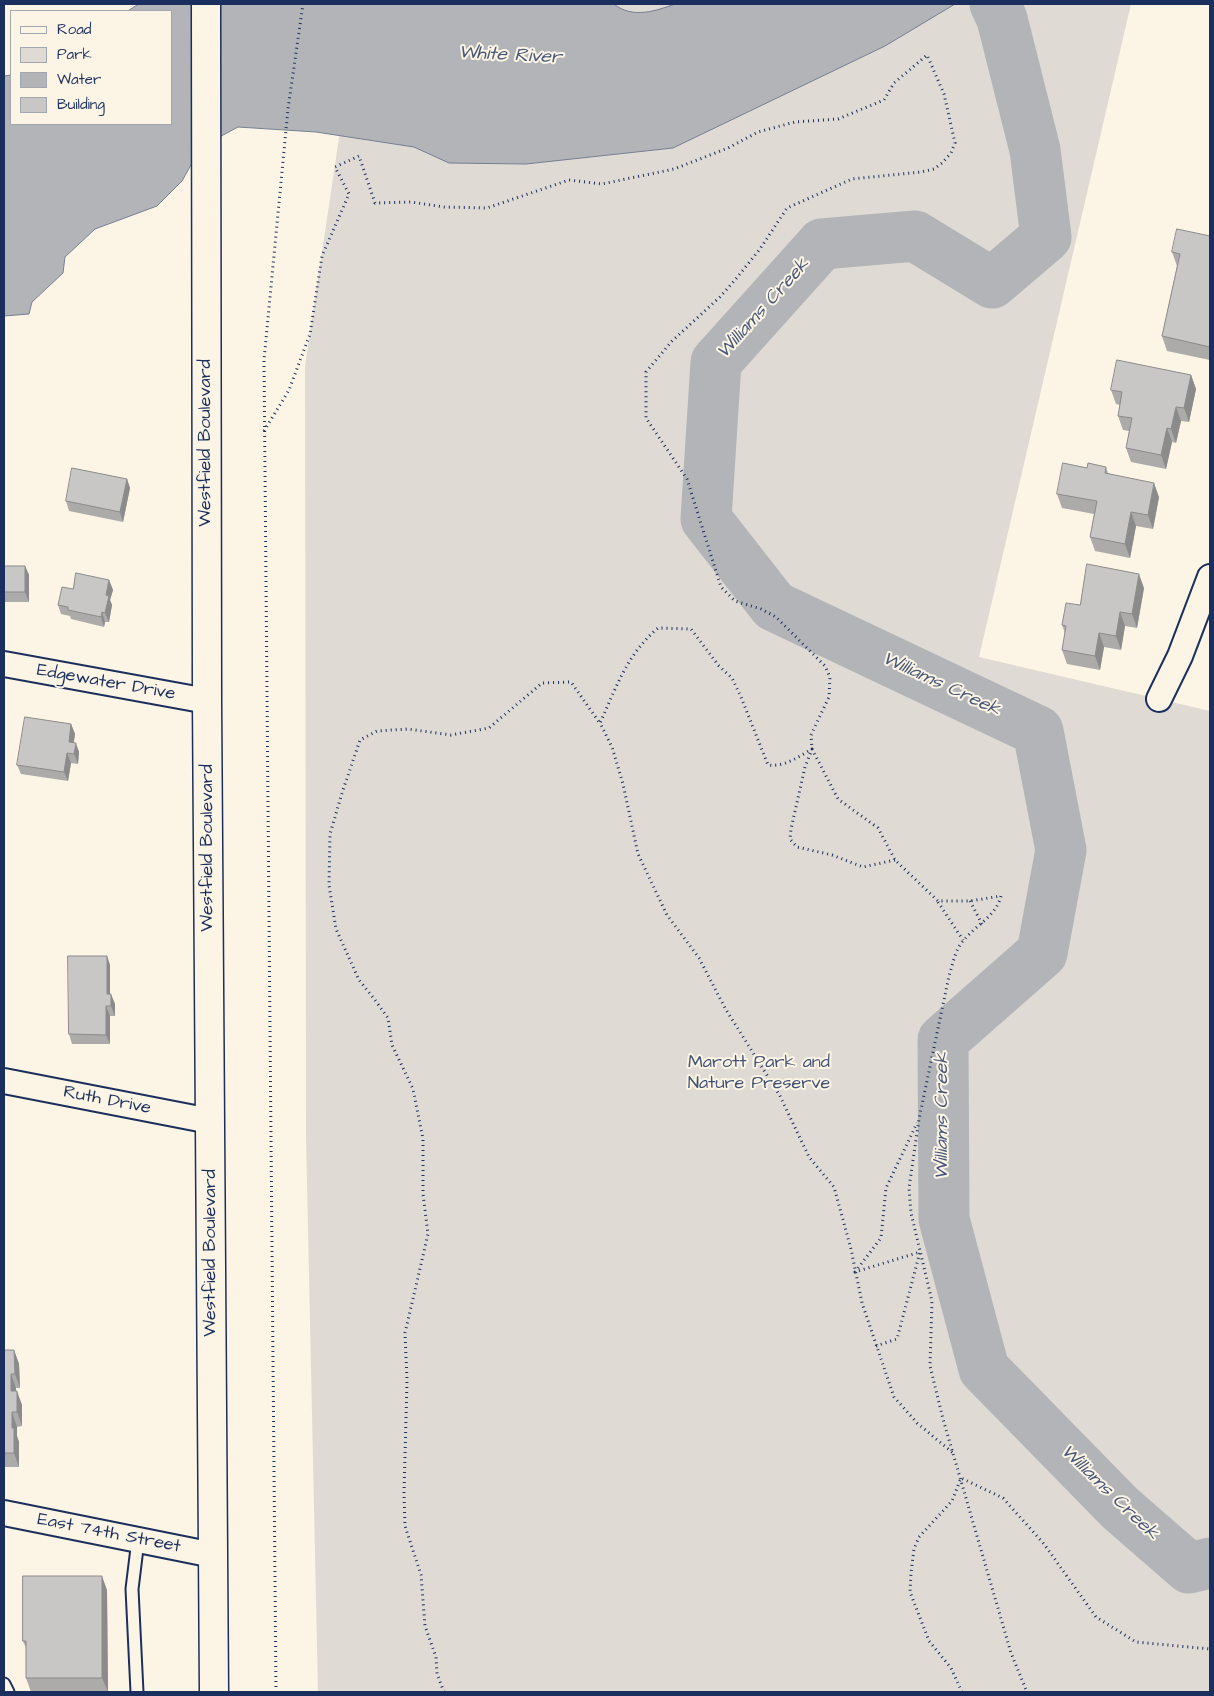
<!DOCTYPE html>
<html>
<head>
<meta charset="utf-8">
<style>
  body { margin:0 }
  #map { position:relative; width:1214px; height:1696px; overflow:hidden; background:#fcf5e5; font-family:"Architects Daughter",sans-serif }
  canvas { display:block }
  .frame { position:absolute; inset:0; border:5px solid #1b2f5e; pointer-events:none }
  .legend { position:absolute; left:10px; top:10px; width:162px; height:115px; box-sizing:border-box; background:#fcf5e5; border:1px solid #a2a6af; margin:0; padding:6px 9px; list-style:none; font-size:15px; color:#1b2f5e }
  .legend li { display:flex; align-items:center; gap:10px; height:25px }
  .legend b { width:25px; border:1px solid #a2a6af }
</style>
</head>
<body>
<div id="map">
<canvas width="1214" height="1696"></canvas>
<div class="frame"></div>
<ul class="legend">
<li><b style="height:6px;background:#fcf5e5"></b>Road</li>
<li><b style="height:14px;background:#dfdbd4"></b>Park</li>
<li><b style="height:14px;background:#b2b4b8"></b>Water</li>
<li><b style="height:14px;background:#c8c7c6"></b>Building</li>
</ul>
</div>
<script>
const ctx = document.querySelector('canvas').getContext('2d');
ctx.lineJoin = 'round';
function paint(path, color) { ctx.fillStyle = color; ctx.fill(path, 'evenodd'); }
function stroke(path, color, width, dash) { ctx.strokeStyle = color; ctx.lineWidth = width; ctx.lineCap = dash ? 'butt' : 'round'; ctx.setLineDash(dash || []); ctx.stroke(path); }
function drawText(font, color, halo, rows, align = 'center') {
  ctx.font = font + ' "Architects Daughter",sans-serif'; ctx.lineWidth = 4; ctx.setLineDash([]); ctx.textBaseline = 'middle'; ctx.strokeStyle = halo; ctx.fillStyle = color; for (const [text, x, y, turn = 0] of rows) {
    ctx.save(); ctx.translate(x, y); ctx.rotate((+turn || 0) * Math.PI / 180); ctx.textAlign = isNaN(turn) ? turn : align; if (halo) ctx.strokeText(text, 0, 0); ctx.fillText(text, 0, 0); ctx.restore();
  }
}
paint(new Path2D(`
  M359,4H1131L979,657L1210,711V1692H318L306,1137L305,366Z`), '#dfdbd4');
const water = new Path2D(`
  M139,4H614C632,19 656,11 675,4H955L885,46L673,148L526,164L449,163L414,147L316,132L238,127L201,147L182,181L157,206L95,229L65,257L63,273L32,302L29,314L4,316V76L11,75V124H171V11H128Z`);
paint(water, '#b2b4b8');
stroke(water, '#767f94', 1);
stroke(new Path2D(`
  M995,4L1002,19L1035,150L1046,237L992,283L915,236L822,244L716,362L706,519L774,606L1038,731L1061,850L1042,953L943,1040L944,1219L984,1369L1120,1508L1189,1568L1210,1563`), '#b2b4b8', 51);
const lane = new Path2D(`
  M4,1684L8,1692
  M137,1692L132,1589L138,1540`);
const street = new Path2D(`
  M4,664L207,701
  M1159,699L1180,656L1210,577
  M4,1081L210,1121
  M4,1513L213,1555`);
const secondary = new Path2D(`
  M206,4L207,701L214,1692`);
stroke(lane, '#1b2f5e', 15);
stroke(street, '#1b2f5e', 28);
stroke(secondary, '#1b2f5e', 31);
stroke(new Path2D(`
  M264,431L289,390L310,334L322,256L349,194L335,167L359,156L375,203L411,202L444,207L487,208L569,180L602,184L674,169L728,148L758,132L795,122L838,119L884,100L894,83L927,55L944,94L955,143L951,153L942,163L934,169L921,172L852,179L787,208L760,249L735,280L720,297L672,341L646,372V418L687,479L721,587L735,601L761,609L776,617L825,666L830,677L829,697L811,735L812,749L838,799L878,828L895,860L938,901H970L1001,896C996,916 976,925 964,940C955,949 953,964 949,976L919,1119L909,1188L911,1213L932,1301L930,1366L943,1419L1011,1653L1027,1692
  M895,860L863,867L832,855L797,847L790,839L791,829L805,767L812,749C798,757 785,767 768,765L741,697L732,678L719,666L691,629L658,628C627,654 616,688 600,723L612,747L623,784L638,854L667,915L699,958L725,1008L780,1096L809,1157L834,1187L851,1249L862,1303L894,1397L917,1423L953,1453
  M970,901L982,924
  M938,902L963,940
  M876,1346L897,1339L920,1252L855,1272L881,1238L886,1188L917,1123
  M276,1692L264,360L288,109L303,4
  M444,1692L437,1674L436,1657L425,1626L421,1575L405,1526L404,1494L407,1380L405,1333L428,1234L423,1194V1139L413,1089L392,1045L388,1018L375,1000L359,980L336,929L329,885L330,834L342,793L360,740L377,731L408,729L451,735L489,728L542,683L571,682L599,722
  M962,1692L951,1668L929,1641L910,1592L911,1573L914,1549L919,1537L952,1501L961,1478L1003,1498L1044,1544L1096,1617L1136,1642L1210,1649`), '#1b2f5e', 3, [1, 4]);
stroke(lane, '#fcf5e5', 11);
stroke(street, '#fcf5e5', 24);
stroke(secondary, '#fcf5e5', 28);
paint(new Path2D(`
  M1210,236V360L1167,351L1162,336L1177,266L1172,252Z
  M1191,375L1196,389L1189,422L1181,421L1176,443L1172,442L1166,469L1131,462L1126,448L1129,431L1123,430L1118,416L1120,405L1116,404L1111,390Z
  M1106,467L1108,473L1159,497L1153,529L1136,526L1130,558L1095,551L1090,537L1094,514L1062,508L1057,494L1087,468Z
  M127,479L130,488L123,522L69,511L66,501Z
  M4,566H25L29,575V602H4Z
  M109,580L113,590L110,600L112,605L109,622H105L104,627L71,619L70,616L61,614L58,605L73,589Z
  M1144,588L1137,628L1125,626L1121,650L1104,647L1100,670L1067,664L1062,650L1065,633L1062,625L1080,605Z
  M71,724L75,734L74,742L79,752L78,764L71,763L68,781L21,774L17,765Z
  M107,956L110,965V994L115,1004V1016H110V1044H72L69,1034Z
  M4,1350H14L19,1364L20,1388H16V1391L22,1405V1426L17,1427V1436L19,1442V1467H4Z
  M107,1590L108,1692H31L26,1678V1648L23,1641Z`), '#acabaa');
paint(new Path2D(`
  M1191,375L1196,389L1189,422L1184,408Z
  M1176,407L1181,421L1176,443L1171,429Z
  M1167,428L1172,442L1166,469L1161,455Z
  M127,479L130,488L123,522L120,512Z
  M1154,483L1159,497L1153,529L1148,515Z
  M1131,512L1136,526L1130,558L1125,544Z
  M25,566L29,575V602L25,592Z
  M1139,574L1144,588L1137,628L1132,614Z
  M109,580L113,590L110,600L112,605L109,622L105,613L106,595Z
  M102,612L105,622L104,627L101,617Z
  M1120,612L1125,626L1121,650L1116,636Z
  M1099,633L1104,647L1100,670L1095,656Z
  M71,724L75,734L72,751L69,742Z
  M76,743L79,752L78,764L74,754Z
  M67,753L71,763L68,781L64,772Z
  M107,956L110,965V1004L107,994Z
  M111,994L115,1004V1016L111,1006Z
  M106,1006L110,1016V1044L106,1035Z
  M14,1350L19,1364L20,1388L15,1374Z
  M11,1374L16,1388V1405L11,1391Z
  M17,1391L22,1405V1426L17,1412Z
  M12,1412L17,1427V1436L19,1442V1467L14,1453L12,1428Z
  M102,1576L107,1590L108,1692L102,1678Z`), '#8c8b8b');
const building = new Path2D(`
  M1177,229L1210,236V347L1162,336L1180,254L1172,252Z
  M1117,360L1191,375L1184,408L1176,407L1171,429L1167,428L1161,455L1126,448L1132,418L1118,416L1122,392L1111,390Z
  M1063,463L1087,468L1088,463L1106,467L1105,473L1154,483L1148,515L1131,512L1125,544L1090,537L1097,501L1057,494Z
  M72,468L127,479L120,512L66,501Z
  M1087,564L1139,574L1132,614L1120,612L1116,636L1099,633L1095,656L1062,650L1066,626L1062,625L1066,603L1080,605Z
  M4,566H25V592H4Z
  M76,573L109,580L106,595L109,596L105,613L102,612L101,617L68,610V607L58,605L62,587L73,589Z
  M25,717L71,724L69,742L76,743L74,754L67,753L64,772L17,765Z
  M68,956H107V994H111V1006H106V1035L69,1034Z
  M4,1350H14L15,1374H11V1391H17V1412H12V1428H14V1453H4Z
  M23,1576H102V1678H26V1641H23Z`);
paint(building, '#c8c7c6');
stroke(building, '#8c8b8b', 1);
drawText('18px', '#1b2f5e', '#fcf5e5', [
  ["Westfield Boulevard",206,443,-90],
  ["Edgewater Drive",106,683,10],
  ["Westfield Boulevard",208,848,-90],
  ["Ruth Drive",107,1101,11],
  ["Westfield Boulevard",211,1253,-90],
  ["East 74th Street",109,1534,11]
]);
drawText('18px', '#425176', '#fcf5e5', [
  ["Marott Park and",759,1063],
  ["Nature Preserve",759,1084]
]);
drawText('italic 19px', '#485779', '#fcf5e5', [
  ["White River",510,56,3],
  ["Williams Creek",764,309,-48],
  ["Williams Creek",941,685,25],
  ["Williams Creek",943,1116,-90],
  ["Williams Creek",1109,1493,44]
]);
</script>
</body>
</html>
